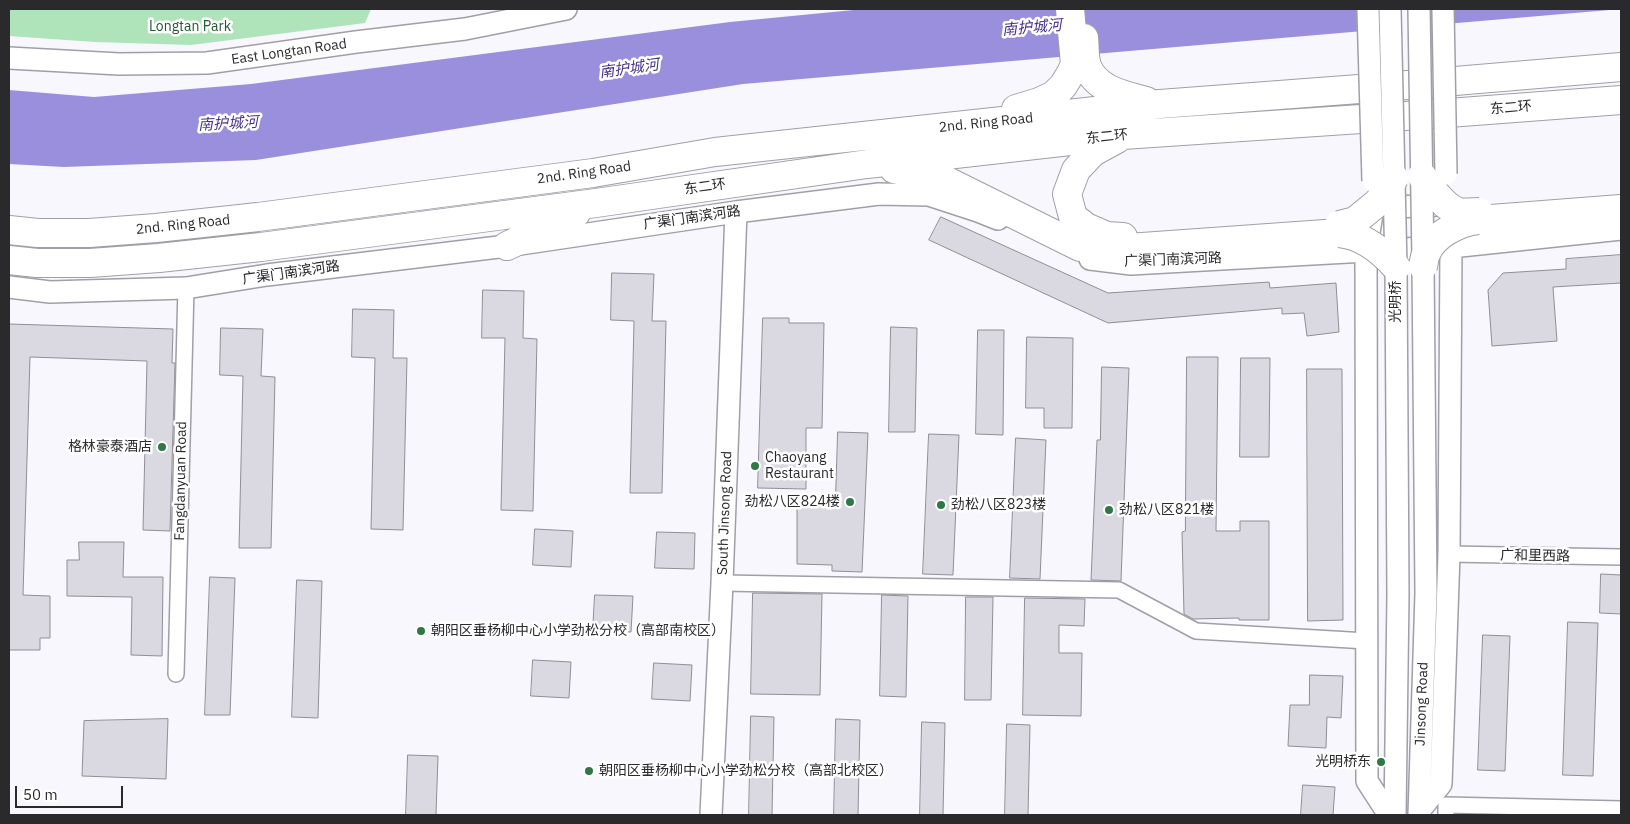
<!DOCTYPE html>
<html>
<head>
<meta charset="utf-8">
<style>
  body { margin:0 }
  #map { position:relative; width:1630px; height:824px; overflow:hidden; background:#f8f7fe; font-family:"IBM Plex Sans",sans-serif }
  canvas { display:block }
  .frame { position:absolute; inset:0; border:10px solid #2a2a2d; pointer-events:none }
  .scale { position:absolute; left:15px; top:786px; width:108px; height:22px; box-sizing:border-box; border:2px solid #2a2a2d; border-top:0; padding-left:6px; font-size:15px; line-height:18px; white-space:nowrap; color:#2a2a2d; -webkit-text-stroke:4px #fff; paint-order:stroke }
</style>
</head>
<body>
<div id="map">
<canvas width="1630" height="824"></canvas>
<div class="frame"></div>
<div class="scale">50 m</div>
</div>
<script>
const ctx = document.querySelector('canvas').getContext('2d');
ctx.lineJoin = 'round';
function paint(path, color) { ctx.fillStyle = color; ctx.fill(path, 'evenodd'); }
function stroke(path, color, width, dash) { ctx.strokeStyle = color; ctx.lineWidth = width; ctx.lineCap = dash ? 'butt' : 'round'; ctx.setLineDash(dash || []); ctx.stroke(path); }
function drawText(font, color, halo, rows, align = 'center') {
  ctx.font = font + ' "IBM Plex Sans","Noto Sans SC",sans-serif'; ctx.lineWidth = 5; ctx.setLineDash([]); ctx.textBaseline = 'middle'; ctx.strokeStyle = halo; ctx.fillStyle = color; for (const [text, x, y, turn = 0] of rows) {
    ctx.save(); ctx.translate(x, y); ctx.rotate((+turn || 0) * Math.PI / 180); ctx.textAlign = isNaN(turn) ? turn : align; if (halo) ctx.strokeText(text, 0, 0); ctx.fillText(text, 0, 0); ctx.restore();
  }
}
paint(new Path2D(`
  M9,9H371L365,23L191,45L95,42L9,36Z`), '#afe3ba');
paint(new Path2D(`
  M864,9H1621L743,84L256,160L64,167L9,164V90L94,97L251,84L730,22Z`), '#998fdc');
paint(new Path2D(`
  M1376,9H1428V29L1377,33Z`), '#f8f7fe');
const building = new Path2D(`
  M941,217L1108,293L1269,282L1270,288L1336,283L1339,332L1307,336L1304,313L1282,314V308L1108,323L929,240Z
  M1621,255V283L1553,287L1557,341L1492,346L1488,290L1503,273L1566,269V259Z
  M612,273L654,274L652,321H666L662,493H630L634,321L611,320Z
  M483,290L524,291L523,338L537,339L533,511L501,510L505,338H482Z
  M353,309L394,310L393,358H407L403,530L371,529L375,358L352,357Z
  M763,318H789V323H824L822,428H806V489L758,488Z
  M9,324L173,329L172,363H175L170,531L143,530L147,361L30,357L23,595L50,596V638H40V650H9Z
  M891,327L917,328L915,432H889Z
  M221,328L263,329L261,376L275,377L271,548H239L243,376L220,375Z
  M978,330H1004L1003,435L976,434Z
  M1027,337L1073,338L1072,428H1044V408H1026Z
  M1187,357H1218L1216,531H1240V521H1269V620H1239V618L1193,619L1184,614L1182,532L1185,531Z
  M1241,358H1270L1269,457H1240Z
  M1102,367L1129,368L1121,581L1091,580L1097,440H1100Z
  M1307,369H1342L1343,620L1308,621Z
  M838,432L868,433L862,572L832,571V565L797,564V503H835Z
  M929,434L959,435L953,575L923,574Z
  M1016,438L1046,440L1040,579L1010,578Z
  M535,529L573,531L571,567L533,565Z
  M657,532L695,533L694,569L655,568Z
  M79,542H124L123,577H163L162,656L131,655L132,597L67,596V560H79Z
  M1601,574L1621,575V614L1600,613Z
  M210,577L235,578L230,715H205Z
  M297,580L322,581L318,718L292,717Z
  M753,593L822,594L820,695L751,694Z
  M595,595L633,596L631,632L593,630Z
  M882,595L908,596L906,697L880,696Z
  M966,597H993L991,700H965Z
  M1025,598L1085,599L1084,626L1059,625V653H1082L1081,716L1023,715Z
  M1568,622L1598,623L1593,776L1563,775Z
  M1483,635L1510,636L1505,771L1478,770Z
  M533,660L571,662L569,698L531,696Z
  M654,663L692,665L690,701L652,699Z
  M1310,675L1343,676L1341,718L1327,717L1326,748L1288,746L1290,705H1309Z
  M751,716L774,717L772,815H749Z
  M168,719L166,779L82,776L84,721Z
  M836,719L860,720L858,815H834Z
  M922,722L945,723L943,815H920Z
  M1007,724L1030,725L1028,815H1005Z
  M408,755L438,756L436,815H406Z
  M1303,785L1335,787L1333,815H1301Z`);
paint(building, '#dad9e2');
stroke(building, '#8f8e96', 1);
const street = new Path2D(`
  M1449,554L1621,557
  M722,583L1119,590L1196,631L1367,641
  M176,674L186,288
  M1446,815V805L1621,809`);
const secondary = new Path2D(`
  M9,58L119,64L207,63L356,42L465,29L566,9
  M1439,205L1373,208L1366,251L1441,247
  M1090,259L1131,264L1366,251L1367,781L1389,815
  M9,287L50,292L186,288L267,275L507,246L736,212L879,194L929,195L978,211L998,219
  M1419,811L1441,784L1449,554L1451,247L1621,229
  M711,815L722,583L736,212
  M1395,815L1398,595L1396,267
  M1419,815L1426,593L1423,266`);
const highway = new Path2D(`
  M1084,38C1085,47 1084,57 1087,66C1096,90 1124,95 1146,101
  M1016,109L1039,102L1054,95L1063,86L1071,73L1075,64L1070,9
  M1117,139L1093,152L1076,170L1067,194L1073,217L1086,227L1107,236L1123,237
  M894,169L945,180L1080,247L1100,250L1339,233
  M1478,220L1621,209
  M9,230L38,233H89L156,228L258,217L593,173L715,152L1160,104L1372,88L1621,67
  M507,246L576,213
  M9,260L37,263H90L159,258L261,247L596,203L867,164L1123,135L1435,114L1621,100`);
stroke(street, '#a09fa7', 18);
stroke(secondary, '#a09fa7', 24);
stroke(highway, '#a09fa7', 30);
stroke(street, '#fff', 15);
stroke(secondary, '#fff', 21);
stroke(highway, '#fff', 28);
const secondaryBridge = new Path2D(`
  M1368,9L1373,181
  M1390,9L1396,267
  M1419,9L1423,261
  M1443,9L1446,174`);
const highwayBridge = new Path2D(`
  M1422,176C1431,188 1444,208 1459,212C1465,213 1473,212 1479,212
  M1339,225L1355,221L1377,203L1387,192L1394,178
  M1339,233C1362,235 1381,250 1396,267
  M1423,266C1424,263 1424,258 1426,254C1433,235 1459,222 1478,220`);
stroke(secondaryBridge, '#a09fa7', 24, []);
stroke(highwayBridge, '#a09fa7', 30, []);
stroke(secondaryBridge, '#fff', 21);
stroke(highwayBridge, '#fff', 28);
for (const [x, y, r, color] of [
  [162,447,5,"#2f7744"],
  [755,466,5,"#2f7744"],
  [850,502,5,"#2f7744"],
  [941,505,5,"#2f7744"],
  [1109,510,5,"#2f7744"],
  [421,631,5,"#2f7744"],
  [1381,762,5,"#2f7744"],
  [589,771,5,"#2f7744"]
]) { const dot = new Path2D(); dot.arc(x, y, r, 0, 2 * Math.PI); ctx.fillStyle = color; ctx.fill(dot); stroke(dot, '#fff', 2); }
drawText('14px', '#215731', '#fff', [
  ["Longtan Park",190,27]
]);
drawText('14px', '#2a2a2d', '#fff', [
  ["East Longtan Road",289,52,-8],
  ["东二环",1511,108,-5],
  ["2nd. Ring Road",986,123,-6],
  ["东二环",1107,137,-6],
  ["2nd. Ring Road",584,173,-8],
  ["东二环",705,187,-8],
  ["广渠门南滨河路",692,218,-8],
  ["2nd. Ring Road",183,225,-6],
  ["广渠门南滨河路",1173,260,-2],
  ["广渠门南滨河路",291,273,-8],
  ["光明桥",1396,302,-90],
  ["Fangdanyuan Road",181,481,-89],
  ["South Jinsong Road",725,513,-88],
  ["广和里西路",1535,556,1],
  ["Jinsong Road",1422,704,-88]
]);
drawText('14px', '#2a2a2d', '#fff', [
  ["格林豪泰酒店",152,447,"right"],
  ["Chaoyang",765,458],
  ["Restaurant",765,474],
  ["劲松八区824楼",840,502,"right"],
  ["劲松八区823楼",951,505],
  ["劲松八区821楼",1119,510],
  ["朝阳区垂杨柳中心小学劲松分校（高部南校区）",431,631],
  ["光明桥东",1371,762,"right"],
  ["朝阳区垂杨柳中心小学劲松分校（高部北校区）",599,771]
], 'left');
drawText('italic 15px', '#46318b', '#fff', [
  ["南护城河",1032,28,-5],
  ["南护城河",629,69,-8],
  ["南护城河",228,124,-3]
]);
</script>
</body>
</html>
